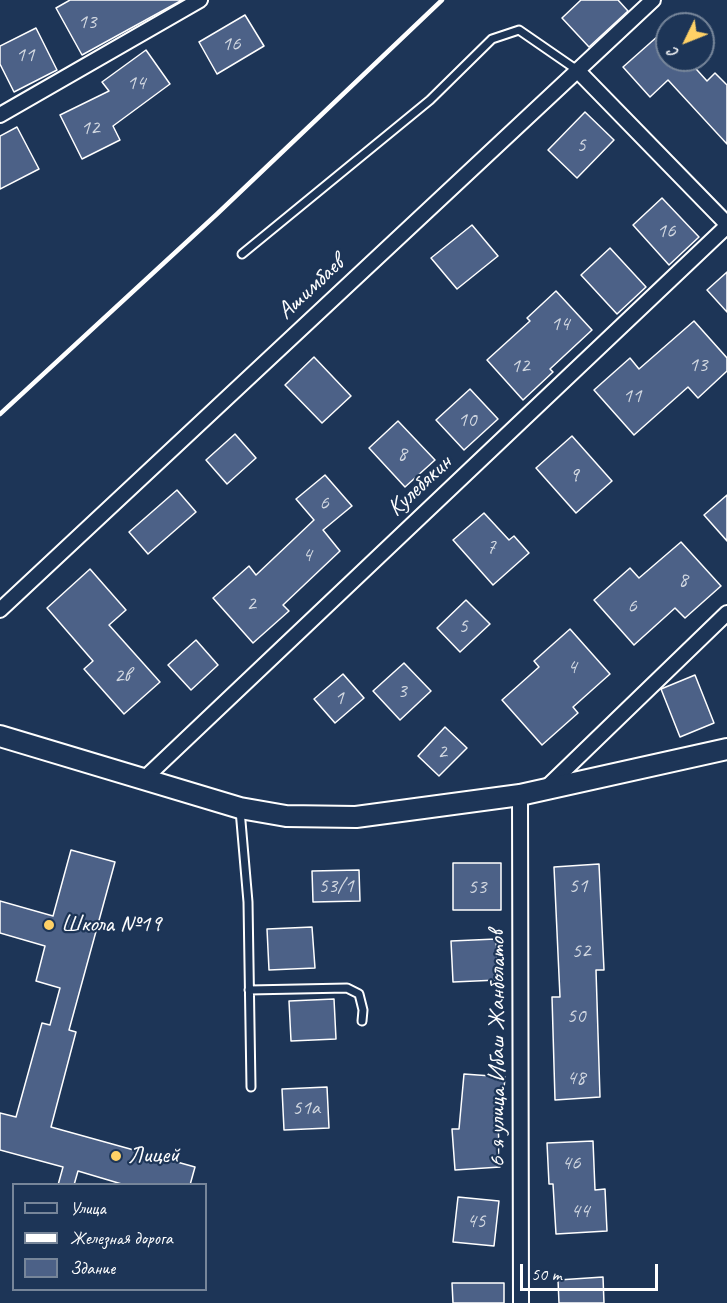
<!DOCTYPE html>
<html>
<head>
<meta charset="utf-8">
<style>
  body { margin:0 }
  #map { position:relative; width:727px; height:1303px; overflow:hidden; background:#1d3557; font-family:Caveat,sans-serif }
  canvas { display:block }
  .legend { position:absolute; left:12px; top:1183px; width:195px; height:108px; box-sizing:border-box; background:#1d3557; border:2px solid #77869a; margin:0; padding:8px 10px; list-style:none; font-size:18px; color:#fff }
  .legend li { display:flex; align-items:center; gap:12px; height:30px }
  .legend b { width:30px; border:2px solid #77869a }
  .north { position:absolute; left:655px; top:12px; width:60px; height:60px; box-sizing:border-box; background:#1d3557; border:2px solid #77869a; border-radius:50%; rotate:227deg; font-size:16px; font-weight:700; line-height:24px; text-align:center; color:#fff }
  .north::after { content:''; display:block; margin:auto; width:21px; height:27px; background:#ffd166; clip-path:polygon(50% 0,100% 100%,50% 72%,0 100%) }
  .scale { position:absolute; left:520px; top:1264px; width:138px; height:27px; box-sizing:border-box; border:3px solid #fff; border-top:0; padding-left:8px; font-size:18px; line-height:21px; white-space:nowrap; color:#fff; -webkit-text-stroke:4px #1d3557; paint-order:stroke }
</style>
</head>
<body>
<div id="map">
<canvas width="727" height="1303"></canvas>
<ul class="legend">
<li><b style="height:8px;background:#1d3557"></b>Улица</li>
<li><b style="height:8px;background:#fff"></b>Железная дорога</li>
<li><b style="height:16px;background:#4c6187"></b>Здание</li>
</ul>
<div class="north">С</div>
<div class="scale">50 m</div>
</div>
<script>
const ctx = document.querySelector('canvas').getContext('2d');
ctx.lineJoin = 'round';
function paint(path, color) { ctx.fillStyle = color; ctx.fill(path, 'evenodd'); }
function stroke(path, color, width, dash) { ctx.strokeStyle = color; ctx.lineWidth = width; ctx.lineCap = dash ? 'butt' : 'round'; ctx.setLineDash(dash || []); ctx.stroke(path); }
function drawText(font, color, halo, rows, align = 'center') {
  ctx.font = font + ' Caveat,sans-serif'; ctx.lineWidth = 4.5; ctx.setLineDash([]); ctx.textBaseline = 'middle'; ctx.strokeStyle = halo; ctx.fillStyle = color; for (const [text, x, y, turn = 0] of rows) {
    ctx.save(); ctx.translate(x, y); ctx.rotate((+turn || 0) * Math.PI / 180); ctx.textAlign = isNaN(turn) ? turn : align; if (halo) ctx.strokeText(text, 0, 0); ctx.fillText(text, 0, 0); ctx.restore();
  }
}
const building = new Path2D(`
  M70,0H182L82,55L56,8Z
  M581,0H618L628,11L589,47L562,18Z
  M245,15L264,46L217,74L199,42Z
  M36,28L57,70L14,92L0,64V46Z
  M667,28V60H688L707,81L715,73L727,85V144L668,80L650,97L623,67Z
  M146,50L170,84L113,126L120,140L82,159L60,115L109,91L102,82Z
  M585,112L614,140L577,178L548,150Z
  M17,127L39,169L0,189V136Z
  M662,198L699,237L669,265L633,225Z
  M472,225L498,256L457,289L431,258Z
  M610,248L646,287L617,314L581,275Z
  M727,272V312L707,290Z
  M556,291L592,330L550,369L553,372L523,400L487,360L530,321L527,318Z
  M694,321L727,358V371L698,398L688,387L634,435L594,390L630,358L639,369Z
  M314,357L351,396L322,423L285,385Z
  M470,389L498,419L464,450L436,420Z
  M398,421L435,460L405,487L369,448Z
  M235,434L256,458L227,484L206,460Z
  M572,436L612,481L576,513L536,468Z
  M325,475L352,506L323,530L340,551L283,605L289,611L253,643L213,598L249,566L256,575L314,520L296,499Z
  M177,490L196,512L148,554L129,532Z
  M727,495V541L704,515Z
  M484,513L509,540L514,536L529,553L493,585L453,540Z
  M681,542L721,586L685,618L675,608L634,645L594,600L630,568L639,578Z
  M90,569L126,610L109,625L160,682L124,714L84,669L93,661L47,608Z
  M466,600L490,624L460,652L437,628Z
  M570,629L610,674L573,707L578,713L542,745L502,700L539,667L534,661Z
  M196,640L218,665L191,690L168,665Z
  M404,663L431,691L400,720L373,691Z
  M343,674L364,698L335,723L314,699Z
  M695,675L714,723L680,737L661,689Z
  M445,727L467,748L439,776L418,756Z
  M71,850L115,862L69,1030L76,1032L51,1127L195,1167L190,1185H125L78,1171L74,1185H58L63,1167L0,1150V1113L16,1117L42,1023L50,1025L60,988L36,981L45,946L0,933V901L53,916Z
  M453,863H501V910H453Z
  M599,864L604,970H596L600,1097L555,1100L552,997H560L554,867Z
  M359,870L360,901L313,902L312,871Z
  M312,927L315,968L269,970L267,929Z
  M496,939L498,980L453,982L451,941Z
  M334,999L336,1039L291,1041L289,1001Z
  M464,1074L505,1077L501,1123H498L500,1167L455,1170L452,1129H459Z
  M327,1087L329,1128L284,1130L282,1089Z
  M593,1141L595,1190L605,1189L607,1231L556,1234L553,1184H549L547,1143Z
  M458,1197L499,1201L494,1246L453,1242Z
  M603,1277L604,1303H559L558,1280Z
  M452,1283H504V1303H453Z`);
paint(building, '#4c6187');
stroke(building, '#fff', 1.5);
const lane = new Path2D(`
  M242,254L430,100L492,39L519,30L577,70
  M240,810L248,902L251,1087
  M249,990L347,988L359,994L363,1010L362,1021`);
const street = new Path2D(`
  M577,70L727,224
  M0,115L200,0
  M0,610L653,0
  M144,779L727,226
  M545,789L727,613
  M520,795L521,1303`);
const secondary = new Path2D(`
  M0,736L240,808L286,816L356,817L520,795L727,749`);
stroke(lane, '#fff', 11);
stroke(street, '#fff', 18);
stroke(secondary, '#fff', 24);
stroke(lane, '#1d3557', 7);
stroke(street, '#1d3557', 14);
stroke(secondary, '#1d3557', 20);
stroke(new Path2D(`
  M0,414L217,214L442,0`), '#fff', 4.5);
for (const [x, y, r, color] of [
  [49,925,6,"#ffd166"],
  [116,1156,6,"#ffd166"]
]) { const dot = new Path2D(); dot.arc(x, y, r, 0, 2 * Math.PI); ctx.fillStyle = color; ctx.fill(dot); stroke(dot, '#1d3557', 2); }
drawText('21px', '#d2d8e1', null, [
  ["13",87,22],
  ["16",231,44],
  ["11",25,55],
  ["14",136,83],
  ["12",90,128],
  ["5",581,145],
  ["16",666,231],
  ["14",560,324],
  ["13",698,365],
  ["12",520,366],
  ["11",632,396],
  ["10",467,420],
  ["8",402,454],
  ["9",574,475],
  ["6",324,503],
  ["7",491,547],
  ["4",307,555],
  ["8",683,580],
  ["2",251,604],
  ["6",632,606],
  ["5",463,626],
  ["4",572,667],
  ["2в",122,676],
  ["3",402,691],
  ["1",339,698],
  ["2",442,752],
  ["53/1",336,886],
  ["51",578,886],
  ["53",477,887],
  ["52",581,951],
  ["50",576,1016],
  ["48",576,1078],
  ["51а",306,1108],
  ["46",571,1163],
  ["44",580,1211],
  ["45",476,1221]
]);
drawText('24px', '#fff', '#1d3557', [
  ["Ашимбаев",311,288,-43],
  ["Кулебякин",420,486,-43],
  ["6-я улица Ибаш Жанболатов",498,1049,-90]
]);
drawText('24px', '#fff', '#1d3557', [
  ["Школа №19",61,925],
  ["Лицей",128,1156]
], 'left');
</script>
</body>
</html>
